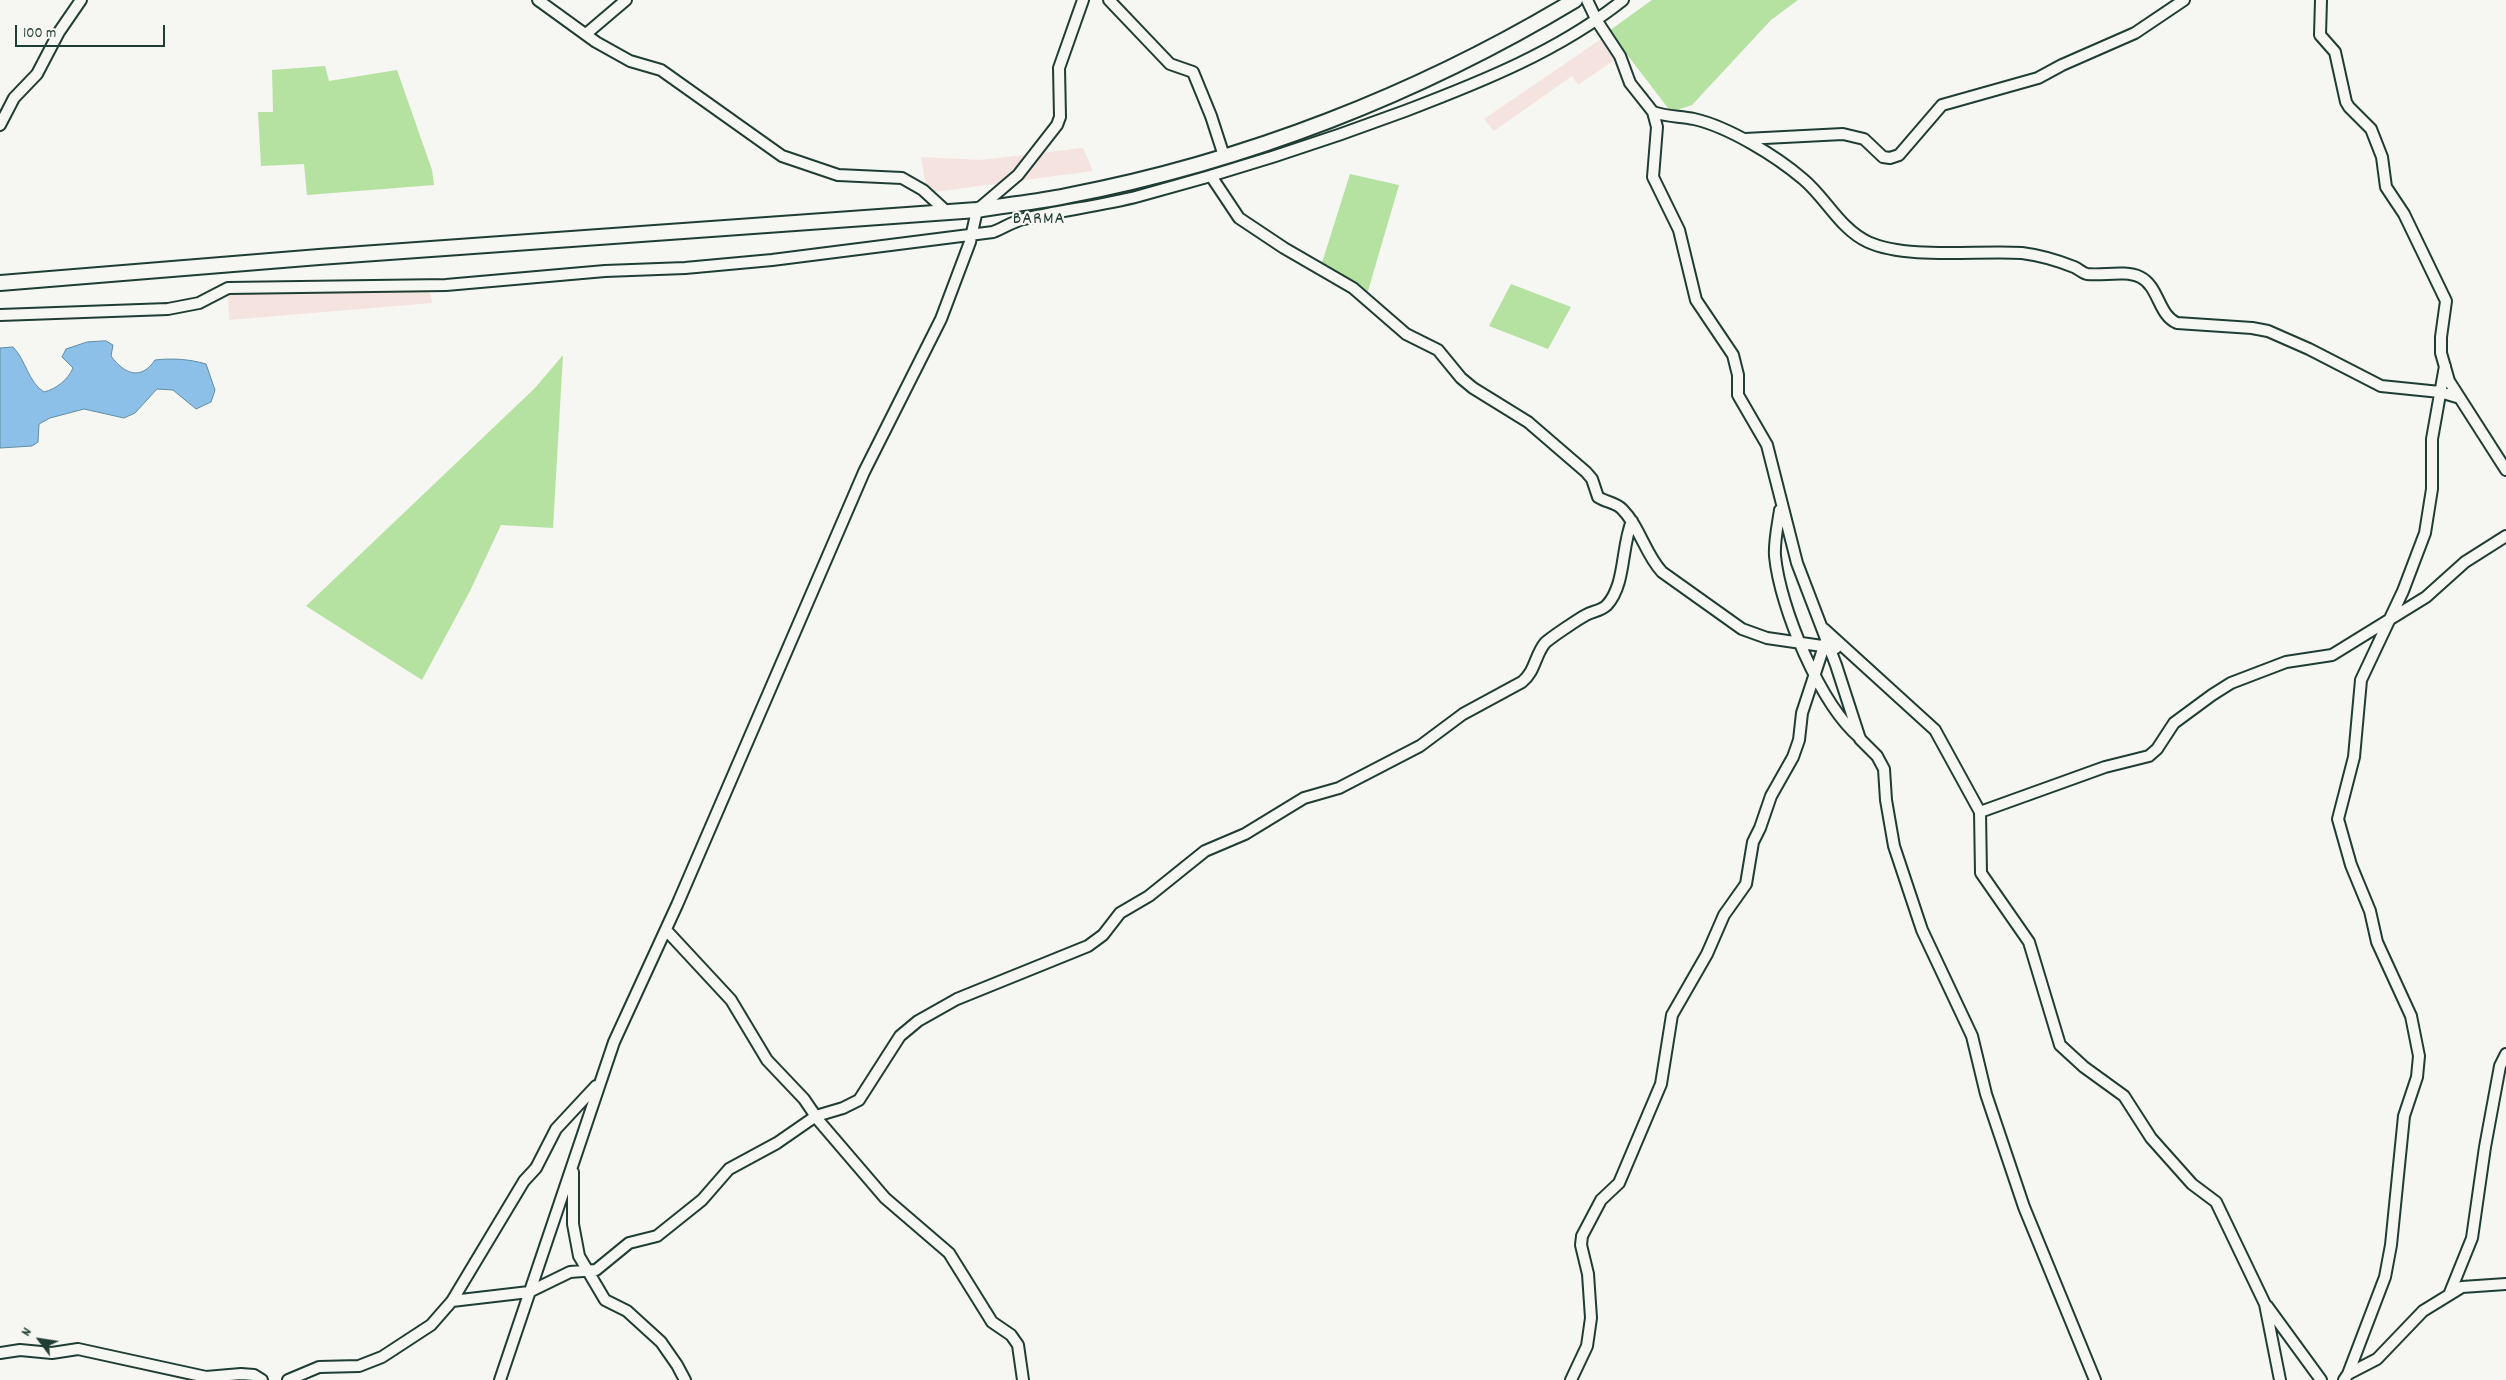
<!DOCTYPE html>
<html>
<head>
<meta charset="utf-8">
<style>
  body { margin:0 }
  #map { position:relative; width:2506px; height:1380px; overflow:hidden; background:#f6f6f2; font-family:Dekko,sans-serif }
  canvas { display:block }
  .north { position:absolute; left:15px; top:1315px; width:50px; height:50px; -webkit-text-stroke:4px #f6f6f2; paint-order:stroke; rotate:301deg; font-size:14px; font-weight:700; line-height:20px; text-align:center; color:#1f3d34 }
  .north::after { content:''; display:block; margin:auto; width:18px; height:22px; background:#1f3d34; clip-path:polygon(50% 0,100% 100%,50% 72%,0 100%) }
  .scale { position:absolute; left:15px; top:25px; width:150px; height:22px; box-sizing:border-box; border:2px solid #1f3d34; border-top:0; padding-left:6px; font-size:15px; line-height:18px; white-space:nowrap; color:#1f3d34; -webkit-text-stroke:4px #f6f6f2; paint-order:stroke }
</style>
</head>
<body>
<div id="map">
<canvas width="2506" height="1380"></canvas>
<div class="north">N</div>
<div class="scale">100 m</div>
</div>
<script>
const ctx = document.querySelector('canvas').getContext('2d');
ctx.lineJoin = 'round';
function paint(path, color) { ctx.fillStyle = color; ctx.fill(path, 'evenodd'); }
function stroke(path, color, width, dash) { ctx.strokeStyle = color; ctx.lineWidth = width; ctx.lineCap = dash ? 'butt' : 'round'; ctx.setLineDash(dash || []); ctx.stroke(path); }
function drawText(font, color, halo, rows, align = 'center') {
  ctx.font = font + ' Dekko,sans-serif'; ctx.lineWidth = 4.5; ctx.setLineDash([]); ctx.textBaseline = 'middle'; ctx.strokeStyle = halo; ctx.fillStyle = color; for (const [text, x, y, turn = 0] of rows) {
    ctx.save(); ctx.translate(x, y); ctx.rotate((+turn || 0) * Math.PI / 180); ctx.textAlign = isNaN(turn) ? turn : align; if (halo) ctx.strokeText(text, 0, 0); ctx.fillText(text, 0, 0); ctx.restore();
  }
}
paint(new Path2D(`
  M1607,35L1620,56L1578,85L1572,76L1494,131L1484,119Z
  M1083,148L1093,171L927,193L921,157L981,160Z
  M429,286L432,303L229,320L228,288Z`), '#f4e3de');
paint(new Path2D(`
  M1652,0H1798L1771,20L1692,105L1671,112L1609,31Z
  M325,66L329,81L397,70L432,170L434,185L307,195L304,164L261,166L258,112H273L272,70Z
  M1350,174L1399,185L1368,291L1353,288L1320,269Z
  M1511,284L1571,307L1548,349L1489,326Z
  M563,355L553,528L501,525L470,591L422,680L306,606L535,388Z`), '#b5e2a0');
const water = new Path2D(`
  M106,341L113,345L111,356C124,374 141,381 155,360C172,358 189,359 206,364L215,390L211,402L196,409L173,390L157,389L135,413L124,418L84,409L50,418L39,424L38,442L32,446L0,448V348L13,347C26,360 28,382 44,392C56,389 68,380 73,368L62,357L66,349L87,342Z`);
paint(water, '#8dc0e9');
stroke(water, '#618ca1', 1);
const minor = new Path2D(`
  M538,0L596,42L630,61L661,70L782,156L838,175L902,178L923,190L947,212
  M1109,0L1170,64L1193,72L1211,116L1224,156
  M1587,0L1597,21L1620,56L1630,83L1653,112L1657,127L1653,177L1679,230L1696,300L1733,355L1738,375V395L1767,445L1797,563L1836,665L1860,739L1877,756L1884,769L1886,800L1894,846L1922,930L1972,1036L1986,1094L2024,1207L2095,1380
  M2321,0L2320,35L2335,52L2346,102L2349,107L2371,129L2382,157L2386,187L2404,214L2446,301L2441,337V353L2449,381L2506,470
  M586,34L626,0
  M1653,112C1667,117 1680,116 1694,119C1729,127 1776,156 1803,179C1826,198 1840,229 1868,242C1908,260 1978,250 2022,253C2038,255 2059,261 2074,267C2079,269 2082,273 2087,274C2103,276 2125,270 2140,277C2159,286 2158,315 2177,323L2252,328L2268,331L2309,349L2381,386L2440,392L2460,398
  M0,125L14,98L37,74L59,32L81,0
  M1745,139L1843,134L1864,139L1883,157L1890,158L1899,155L1942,105L2038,78L2062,65L2135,33L2184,0
  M1211,176L1239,218L1284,248L1353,288L1406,334L1438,350L1461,378L1473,388L1528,422L1586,472L1592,479L1598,497C1605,502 1615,502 1622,509C1640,527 1645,554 1662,572L1742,629L1767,638L1836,648
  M0,315L168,309L199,303L228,288L446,285L605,271L685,268L772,260L993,232C1003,228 1014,221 1024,219C1062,210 1101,206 1139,196C1229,172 1317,144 1405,111C1481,82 1559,51 1623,0
  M1780,510C1778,524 1774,541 1775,556C1780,608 1820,704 1860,738
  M1824,629L1935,730L1980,812L1981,873L2029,942L2060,1045L2084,1067L2124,1096L2151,1138L2192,1184L2216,1202L2265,1304L2280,1380
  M1980,812L2105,767L2149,756L2157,749L2174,723L2212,695L2231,683L2286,662L2332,655L2426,597L2465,562L2506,536
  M666,930L731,1000L767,1060L804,1099L819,1121L885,1198L949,1253L992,1322L1011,1335L1018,1345L1023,1380
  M573,1172V1224L579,1256L605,1300L627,1311L661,1342L677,1365L685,1380
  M2449,1295L2472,1238L2485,1147L2500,1066L2506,1054
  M452,1301L529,1292L570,1272L596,1270L629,1243L657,1236L702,1200L729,1169L777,1143L816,1116L843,1108L859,1100L900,1036L918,1021L957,999L1088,946L1103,935L1120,913L1149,896L1205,851L1245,834L1304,798L1339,788L1420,746L1463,714L1522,682C1535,672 1535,655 1545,643C1550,638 1580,618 1586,615C1593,611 1601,611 1607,605C1626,584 1621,547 1632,521
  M2267,1306L2321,1380
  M0,1353L20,1350L52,1353L78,1349L206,1377L241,1374L254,1375L262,1380
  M2348,1374L2385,1277L2391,1245L2404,1116L2417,1077L2419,1056L2411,1016L2377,942L2370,911L2351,865L2338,819L2354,757L2361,680L2403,591L2425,533L2432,489V439L2445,366
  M288,1380L319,1367L359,1366L382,1357L431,1325L452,1301L524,1181L536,1168L556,1129L596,1086
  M500,1380L614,1042L677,905L864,472L941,319L970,242L977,210L1018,175L1057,125L1060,117L1059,68L1083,0
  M1571,1380L1587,1346L1591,1318L1588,1274L1581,1245L1582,1236L1601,1200L1619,1183L1661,1084L1672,1015L1707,954L1724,915L1746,884L1753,842L1760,828L1771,796L1793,757L1799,740L1802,713L1825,643
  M2344,1380L2348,1374L2377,1359L2423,1311L2462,1287L2506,1284`);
const major = new Path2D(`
  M0,283L319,257L977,210C1006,205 1037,202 1066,196C1245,162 1419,94 1575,0`);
stroke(minor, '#1f3d34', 14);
stroke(major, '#1f3d34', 18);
stroke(minor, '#f6f6f2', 10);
stroke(major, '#f6f6f2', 14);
ctx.letterSpacing = '1px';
drawText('18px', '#1f3d34', '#f6f6f2', [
  ["BARMA",1039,221]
]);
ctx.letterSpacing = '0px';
</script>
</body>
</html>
